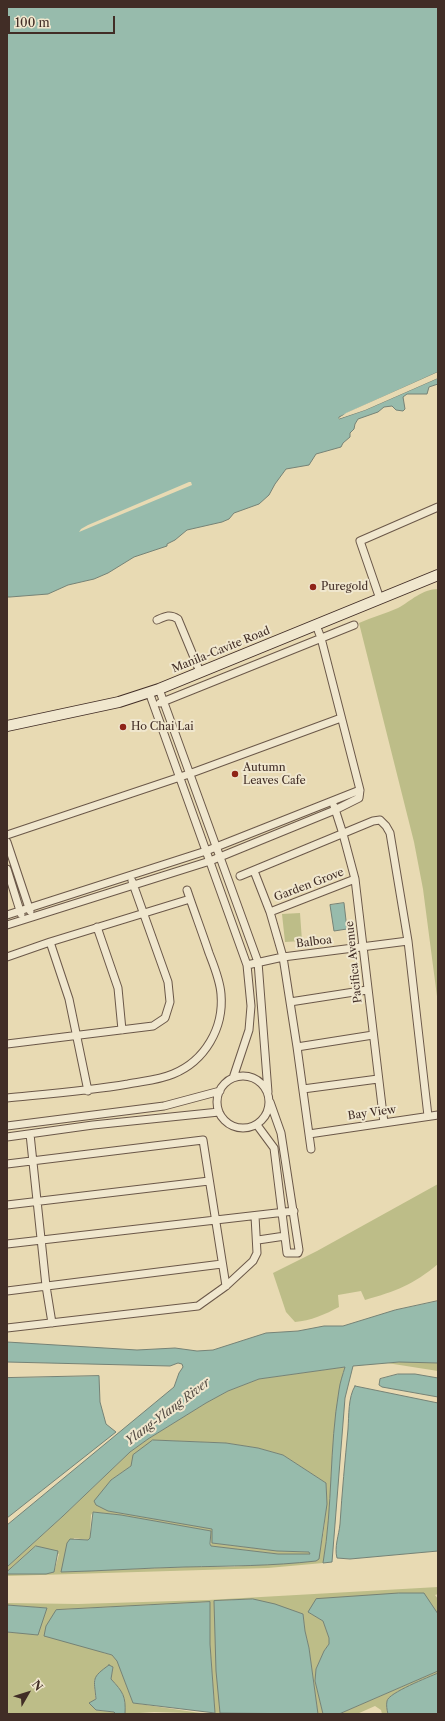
<!DOCTYPE html>
<html>
<head>
<meta charset="utf-8">
<style>
  body { margin:0 }
  #map { position:relative; width:445px; height:1721px; overflow:hidden; background:#e8dab3; font-family:"Libre Caslon Text",serif }
  canvas { display:block }
  .frame { position:absolute; inset:0; border:8px solid #412d26; pointer-events:none }
  .north { position:absolute; left:8px; top:1673px; width:40px; height:40px; -webkit-text-stroke:3px #f0e7ce; paint-order:stroke; rotate:51deg; font-size:11px; font-weight:700; line-height:16px; text-align:center; color:#412d26 }
  .north::after { content:''; display:block; margin:auto; width:14px; height:18px; background:#412d26; clip-path:polygon(50% 0,100% 100%,50% 72%,0 100%) }
  .scale { position:absolute; left:8px; top:16px; width:107px; height:18px; box-sizing:border-box; border:2px solid #412d26; border-top:0; padding-left:5px; font-size:12px; line-height:14px; white-space:nowrap; color:#412d26; -webkit-text-stroke:3px #f0e7ce; paint-order:stroke }
</style>
</head>
<body>
<div id="map">
<canvas width="445" height="1721"></canvas>
<div class="frame"></div>
<div class="north">N</div>
<div class="scale">100 m</div>
</div>
<script>
const ctx = document.querySelector('canvas').getContext('2d');
ctx.lineJoin = 'round';
function paint(path, color) { ctx.fillStyle = color; ctx.fill(path, 'evenodd'); }
function stroke(path, color, width, dash) { ctx.strokeStyle = color; ctx.lineWidth = width; ctx.lineCap = dash ? 'butt' : 'round'; ctx.setLineDash(dash || []); ctx.stroke(path); }
function drawText(font, color, halo, rows, align = 'center') {
  ctx.font = font + ' "Libre Caslon Text",serif'; ctx.lineWidth = 4; ctx.setLineDash([]); ctx.textBaseline = 'middle'; ctx.strokeStyle = halo; ctx.fillStyle = color; for (const [text, x, y, turn = 0] of rows) {
    ctx.save(); ctx.translate(x, y); ctx.rotate((+turn || 0) * Math.PI / 180); ctx.textAlign = isNaN(turn) ? turn : align; if (halo) ctx.strokeText(text, 0, 0); ctx.fillText(text, 0, 0); ctx.restore();
  }
}
paint(new Path2D(`
  M438,589V1004L423,889L414,842L359,623C372,617 385,614 398,608C411,601 422,589 438,589Z
  M300,913L302,941L285,942L282,914Z
  M438,1184V1264C413,1285 396,1291 365,1300L361,1291L338,1295L339,1307C326,1314 310,1321 295,1322L286,1312L273,1273L317,1251Z
  M414,1361L438,1363V1371L387,1363Z
  M345,1367C339,1386 337,1405 335,1425C330,1471 331,1517 323,1563L268,1568L7,1576V1574H46L54,1572L59,1554L36,1546L7,1572V1567L63,1516L130,1452L148,1439L206,1403L228,1391L259,1379ZM153,1440L226,1443L258,1448L283,1455L326,1483C327,1505 325,1541 316,1561L229,1567H187L61,1572L74,1538L88,1540L90,1538L91,1515L93,1512L121,1515L211,1531V1546L278,1554H310L309,1552L277,1551L212,1543L213,1529L108,1511L111,1480L131,1466Z
  M438,1587V1594L435,1595L438,1599V1614L433,1607L308,1612L323,1621L329,1638V1644L324,1651L316,1669L315,1681L323,1714H318L309,1648L305,1631L303,1614L253,1599L214,1601L220,1713L223,1714L154,1712L125,1714C126,1696 123,1692 111,1679L113,1667L94,1680L96,1710L114,1712L116,1714H7V1632L29,1633L35,1635L47,1608L7,1605V1603L78,1604L208,1600ZM210,1602V1644L215,1713H200L133,1703L117,1660L112,1655L104,1653L55,1610Z
  M438,1671V1673C429,1677 388,1693 387,1701C386,1705 387,1710 388,1714H382L381,1710L375,1706L357,1714H339Z`), '#bdbd88');
const water = new Path2D(`
  M7,7H438V372L339,417V419L365,410L438,378V384L429,387L427,394H407L403,397L405,409L403,411L396,410L392,406L384,407L378,412L358,419L355,424L354,429L350,433V437L343,443L341,447L316,454L309,465L286,469L275,484L269,495L259,504L234,513L229,519L222,522L187,530L175,540L167,544V546L134,557L108,573L94,579L68,585L48,594L10,597H7Z
  M344,903L347,929L334,931L330,905Z
  M438,1301V1363L399,1362L353,1366L345,1398L332,1562L323,1563C333,1506 329,1448 339,1390C340,1382 343,1374 345,1367L259,1379L228,1391L206,1403L148,1439L130,1452L63,1516L7,1567V1525L174,1387L179,1373L183,1367L182,1364L178,1363L170,1366L7,1362V1342L137,1350L175,1348L197,1351L213,1350L266,1333L298,1331L324,1326H343L395,1310Z
  M398,1374H415L438,1378V1397L382,1387L379,1385L380,1379Z
  M99,1376L100,1402L106,1424L116,1432L7,1518V1378Z
  M355,1386L438,1403V1551L350,1559L337,1558C334,1547 339,1535 340,1524C342,1492 345,1461 348,1429C349,1416 348,1397 355,1386Z
  M153,1440L226,1443L258,1448L283,1455L326,1483L327,1504L319,1559L316,1561C273,1566 229,1566 185,1567C144,1568 102,1571 61,1572L67,1543L70,1539L88,1540L90,1538L93,1512L121,1515L211,1531L210,1544L211,1546L278,1554H310L309,1552L277,1551L212,1543V1529L108,1511L96,1505L94,1501L111,1480L131,1466L133,1455Z
  M36,1546L58,1551L54,1572L46,1574H7V1572Z
  M399,1593H424L438,1614V1671L339,1714H323L315,1681L316,1669L324,1651L329,1644V1638L323,1621L308,1612L316,1599Z
  M253,1599L275,1604L303,1614L305,1631L309,1648L318,1714L220,1713L216,1671L214,1601Z
  M210,1602V1644L215,1713L133,1703L117,1661L112,1655L44,1636L46,1626L56,1610Z
  M7,1605L47,1608L38,1635L7,1632Z
  M109,1665L113,1667L111,1679C123,1692 126,1696 125,1714H116L114,1712L96,1710L89,1703L96,1699C94,1678 91,1678 109,1665Z
  M438,1673V1714H388C387,1710 386,1705 387,1701C388,1693 429,1677 438,1673Z`);
paint(water, '#97bbac');
stroke(water, '#758276', 1);
paint(new Path2D(`
  M438,372V374L405,390L353,412L364,408L438,376V378L365,410L338,419L346,413Z
  M189,482H191L192,485L79,532L81,529L88,525Z`), '#e8dab3');
const minor = new Path2D(`
  M380,599L360,541L438,507
  M157,620C166,616 170,614 178,619L200,672
  M159,689L258,962L268,1092
  M149,692L247,965L251,1006L249,1030L233,1078
  M160,703L354,625
  M334,806L343,834L355,879L384,1123
  M7,835L189,774L341,718
  M7,842L30,911
  M7,869L21,914
  M254,871L270,912L283,957L297,1047L311,1149
  M240,876L373,821L380,820L386,826L390,833L408,941L428,1116
  M270,912L355,879
  M7,915L206,851L360,790
  M7,925L210,861L335,810L359,798L360,790L321,638L316,625
  M97,927L118,988L122,1030
  M50,942L69,999L88,1091
  M7,957L50,942L190,899
  M247,965L283,957L408,941
  M290,1002L367,990
  M7,1044L153,1026L165,1018L170,1002L168,982L132,881
  M297,1047L373,1035
  M217 1102a26 26 0 1 1 52 0a26 26 0 1 1-52 0Z
  M303,1089L378,1079
  M7,1098C48,1094 88,1091 128,1084C143,1081 159,1080 173,1074C205,1061 224,1028 221,994C220,980 214,966 209,953C202,932 194,911 187,890
  M257,1125L274,1148L287,1253H298L299,1250L281,1133L270,1102
  M7,1126L164,1106L220,1091
  M30,1134L46,1286L52,1323
  M309,1134L438,1115
  M7,1137L93,1125L219,1112
  M7,1164L203,1140L226,1286
  M7,1205L209,1181
  M258,1240L285,1236
  M7,1244L294,1211
  M7,1291L222,1264
  M7,1328L198,1306L226,1286L253,1261L257,1253L255,1216`);
const secondary = new Path2D(`
  M7,726L119,702L159,689L438,575`);
stroke(minor, '#6b5849', 9);
stroke(secondary, '#412d26', 12);
stroke(minor, '#f0e7ce', 7);
stroke(secondary, '#f0e7ce', 10);
for (const [x, y, r, color] of [
  [313,587,4,"#8f2418"],
  [123,727,4,"#8f2418"],
  [235,774,4,"#8f2418"]
]) { const dot = new Path2D(); dot.arc(x, y, r, 0, 2 * Math.PI); ctx.fillStyle = color; ctx.fill(dot); stroke(dot, '#f0e7ce', 1.5); }
drawText('11px', '#412d26', '#f0e7ce', [
  ["Puregold",321,587],
  ["Ho Chai Lai",131,727],
  ["Autumn",243,768],
  ["Leaves Cafe",243,781]
], 'left');
drawText('11px', '#412d26', '#f0e7ce', [
  ["Manila-Cavite Road",221,650,-22],
  ["Garden Grove",309,885,-21],
  ["Balboa",314,942,-7],
  ["Pacifica Avenue",354,962,-96],
  ["Bay View",372,1113,-8]
]);
drawText('italic 12px', '#524941', '#f0e7ce', [
  ["Ylang-Ylang River",168,1412,-37]
]);
</script>
</body>
</html>
